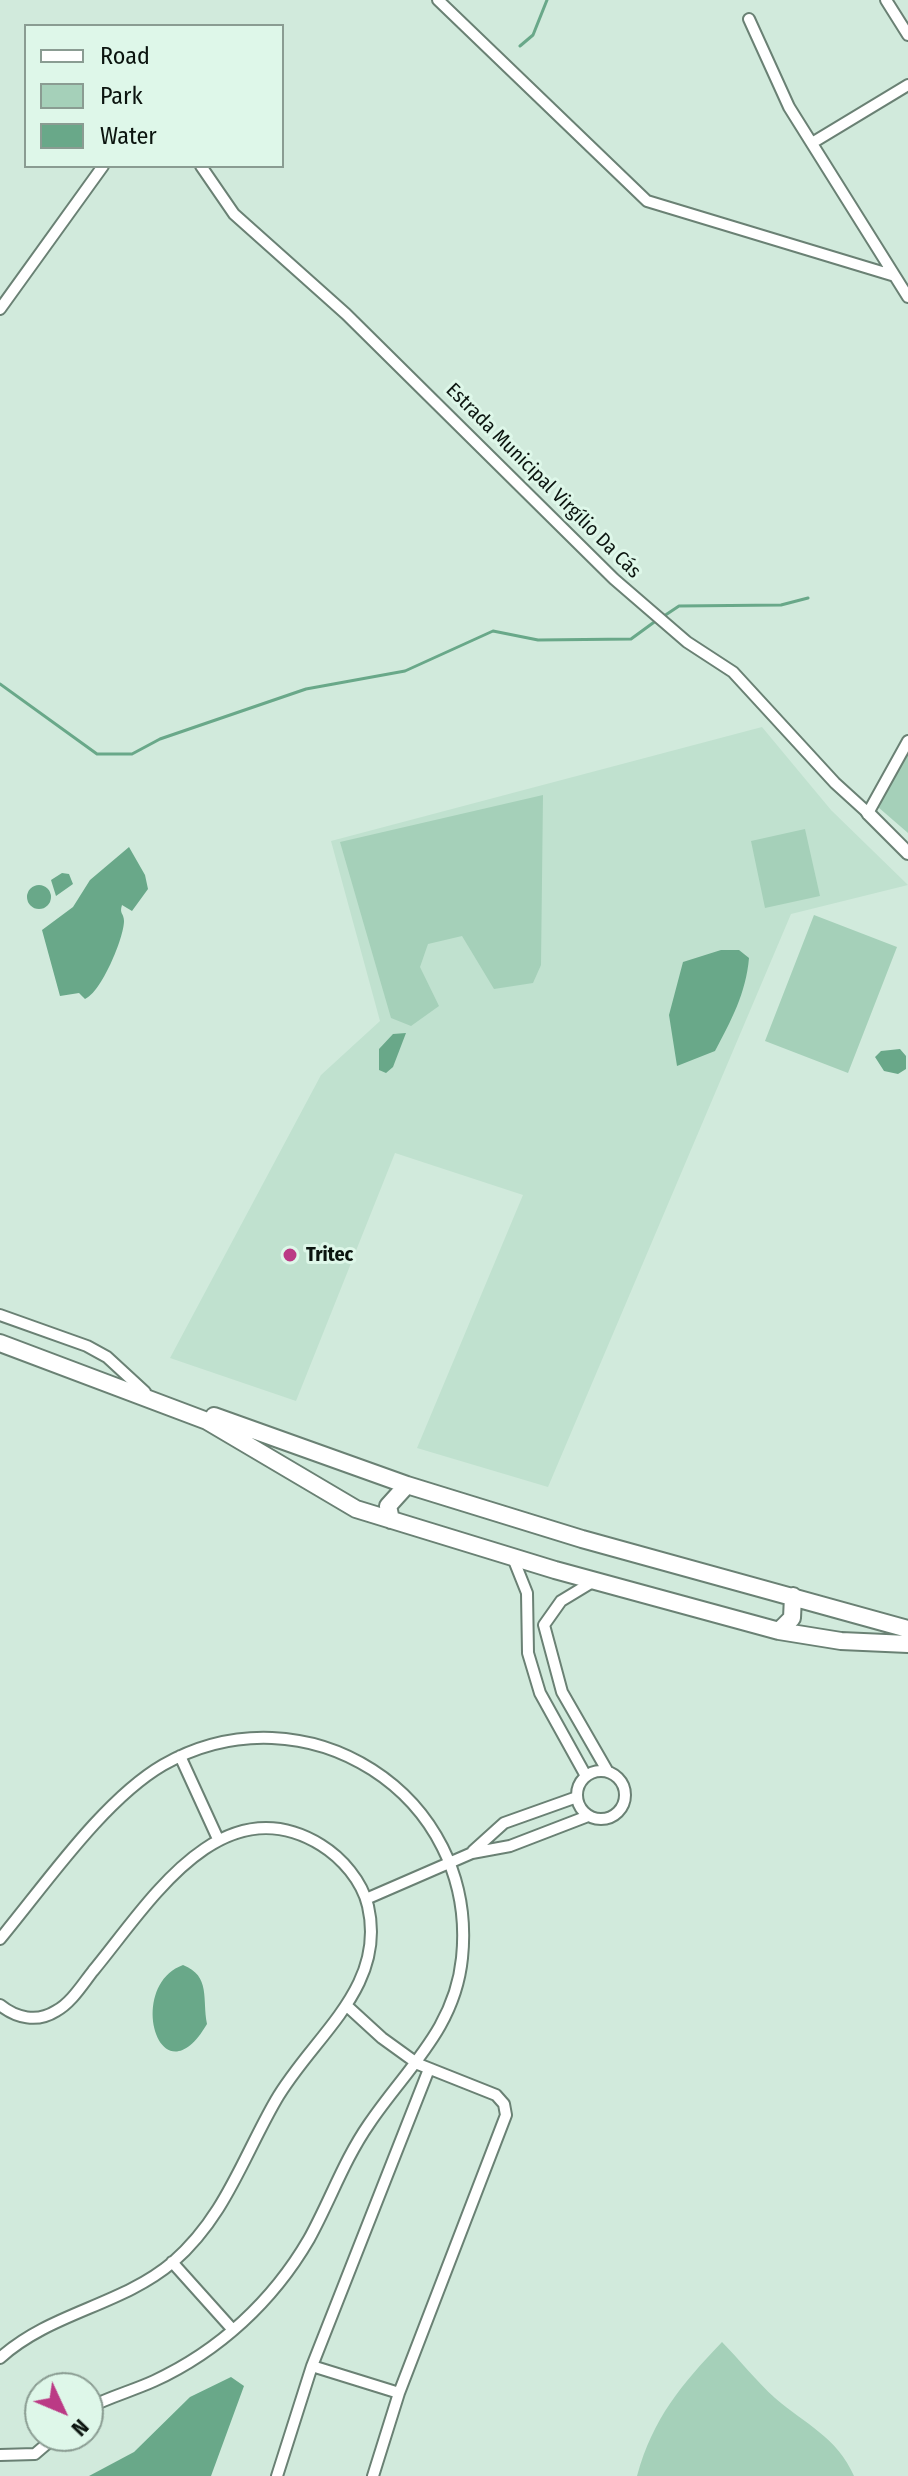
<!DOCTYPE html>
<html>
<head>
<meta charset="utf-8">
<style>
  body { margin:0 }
  #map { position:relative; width:908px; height:2476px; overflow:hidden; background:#d1eadc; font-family:"Fira Sans Condensed",sans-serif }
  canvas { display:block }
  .legend { position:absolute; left:24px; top:24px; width:260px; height:144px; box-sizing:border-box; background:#def7e9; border:2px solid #8a9c92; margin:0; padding:10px 14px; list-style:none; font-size:24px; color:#0b140f }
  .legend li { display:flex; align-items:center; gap:16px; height:40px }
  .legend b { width:40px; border:2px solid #8a9c92 }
  .north { position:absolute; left:24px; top:2372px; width:80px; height:80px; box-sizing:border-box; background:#def7e9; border:2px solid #8a9c92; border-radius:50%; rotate:134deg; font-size:22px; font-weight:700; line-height:32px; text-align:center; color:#0b140f }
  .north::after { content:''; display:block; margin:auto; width:28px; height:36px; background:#bb3a85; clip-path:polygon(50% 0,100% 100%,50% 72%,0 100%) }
</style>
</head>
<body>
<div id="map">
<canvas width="908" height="2476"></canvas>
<ul class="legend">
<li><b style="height:10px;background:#fff"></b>Road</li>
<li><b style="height:22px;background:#a5d0b9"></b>Park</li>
<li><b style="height:22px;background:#69a889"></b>Water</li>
</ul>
<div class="north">N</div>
</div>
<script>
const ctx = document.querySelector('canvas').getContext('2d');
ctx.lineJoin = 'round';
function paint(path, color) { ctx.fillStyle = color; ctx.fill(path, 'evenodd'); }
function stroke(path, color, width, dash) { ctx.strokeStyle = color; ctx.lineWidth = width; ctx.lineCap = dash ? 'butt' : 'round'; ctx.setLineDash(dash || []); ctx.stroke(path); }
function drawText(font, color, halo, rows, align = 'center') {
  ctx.font = font + ' "Fira Sans Condensed",sans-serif'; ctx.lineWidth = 6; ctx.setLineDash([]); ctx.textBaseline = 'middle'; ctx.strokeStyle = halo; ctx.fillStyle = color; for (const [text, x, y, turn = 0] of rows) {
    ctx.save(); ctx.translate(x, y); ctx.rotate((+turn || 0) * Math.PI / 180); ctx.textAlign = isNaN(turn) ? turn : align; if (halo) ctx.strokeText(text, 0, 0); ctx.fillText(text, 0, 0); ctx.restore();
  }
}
paint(new Path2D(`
  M762,727L831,810L908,885L791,914L548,1487L417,1448L523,1195L395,1153L296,1401L170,1358L321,1075L380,1021L331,841Z`), '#c0e1cf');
paint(new Path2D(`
  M908,754V833L878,807Z
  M543,795L541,965L533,983L494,989L462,936L428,944L420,967L439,1006L411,1026L391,1018L340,842Z
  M805,829L820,896L765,908L751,841Z
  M814,915L897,947L848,1073L765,1041Z
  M722,2342C740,2360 756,2381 775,2398C805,2424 837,2437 854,2476H637C653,2418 681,2385 722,2342Z`), '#a5d0b9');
paint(new Path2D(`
  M129,847L145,875L148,889L132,911L122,905C119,914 124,913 124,921C124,938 101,993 85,999L79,993L60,996L42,930L73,907L90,880Z
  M62,873L69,874L73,884L56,896L51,880Z
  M27 897a12 12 0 1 1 24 0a12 12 0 1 1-24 0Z
  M721,950H739L749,958C746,993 731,1021 715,1051L677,1066L669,1015L683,962Z
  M406,1033L393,1067L386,1073L379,1070V1049L393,1034Z
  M900,1049L906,1056V1069L898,1074L884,1071L875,1057L881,1051Z
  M183,1965C211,1976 202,1999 207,2024C160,2104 125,1986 183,1965Z
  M231,2377L244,2386L211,2476H89L134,2452L190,2397Z`), '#69a889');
stroke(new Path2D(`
  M520,46L533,35L547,0
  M664,616L679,606L781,605L808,598
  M0,684L97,754H132L160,739L306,689L405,671L493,631L538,640L631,639L657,620`), '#69a889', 3);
const minor = new Path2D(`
  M438,0L647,201L895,276
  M886,0L908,35
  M749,19L789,107L908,297
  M812,143L908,85
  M201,166L234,214L346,314L614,579L687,642L733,672L835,783L868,813L908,741
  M0,309L103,166
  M0,1315L87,1346L107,1357L145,1392
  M513,1558L527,1593L528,1653L540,1693L586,1776
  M594,1581L561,1601L544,1625L562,1692L608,1772
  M180,1756L218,1839
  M577 1795a24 24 0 1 1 48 0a24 24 0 1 1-48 0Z
  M473,1851L504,1823L577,1797
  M366,1899L472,1853L510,1846L588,1816
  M0,1939C45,1885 103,1800 163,1765C305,1684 479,1794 462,1958C455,2029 406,2069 369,2124C344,2160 330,2201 309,2239C273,2301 219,2351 154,2381C132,2391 109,2397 88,2408
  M0,2005C16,2018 37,2023 56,2011C71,2003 82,1985 93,1971C147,1906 220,1783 321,1845C342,1858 362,1881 368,1906C387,1988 313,2036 276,2100C243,2157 225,2217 173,2262C121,2306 51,2312 0,2358
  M347,2006L382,2038L418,2064L496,2095L504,2104L506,2115L399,2393L373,2476
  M172,2262L233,2330
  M312,2366L399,2393
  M0,2455L35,2454L56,2436
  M277,2476L312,2366L429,2069`);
const tertiary = new Path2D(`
  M868,813L908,853`);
const trunk = new Path2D(`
  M0,1343L207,1421L356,1509L555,1570L779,1631L841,1641L908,1644
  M214,1416L407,1485L582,1539L908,1629
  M391,1520L388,1506L407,1485
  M779,1631L792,1618L793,1596`);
stroke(minor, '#6a8174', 14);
stroke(tertiary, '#6a8174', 16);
stroke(trunk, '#6a8174', 20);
stroke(minor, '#fff', 10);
stroke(tertiary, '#fff', 12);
stroke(trunk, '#fff', 16);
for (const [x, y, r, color] of [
  [290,1255,8,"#bb3a85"]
]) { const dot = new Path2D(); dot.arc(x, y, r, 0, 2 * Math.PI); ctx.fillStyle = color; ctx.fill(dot); stroke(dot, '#def7e9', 3); }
drawText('20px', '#0b140f', '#def7e9', [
  ["Estrada Municipal Virgílio Da Cás",543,481,45]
]);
drawText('bold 20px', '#0b140f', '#def7e9', [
  ["Tritec",306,1255]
], 'left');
</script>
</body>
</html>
